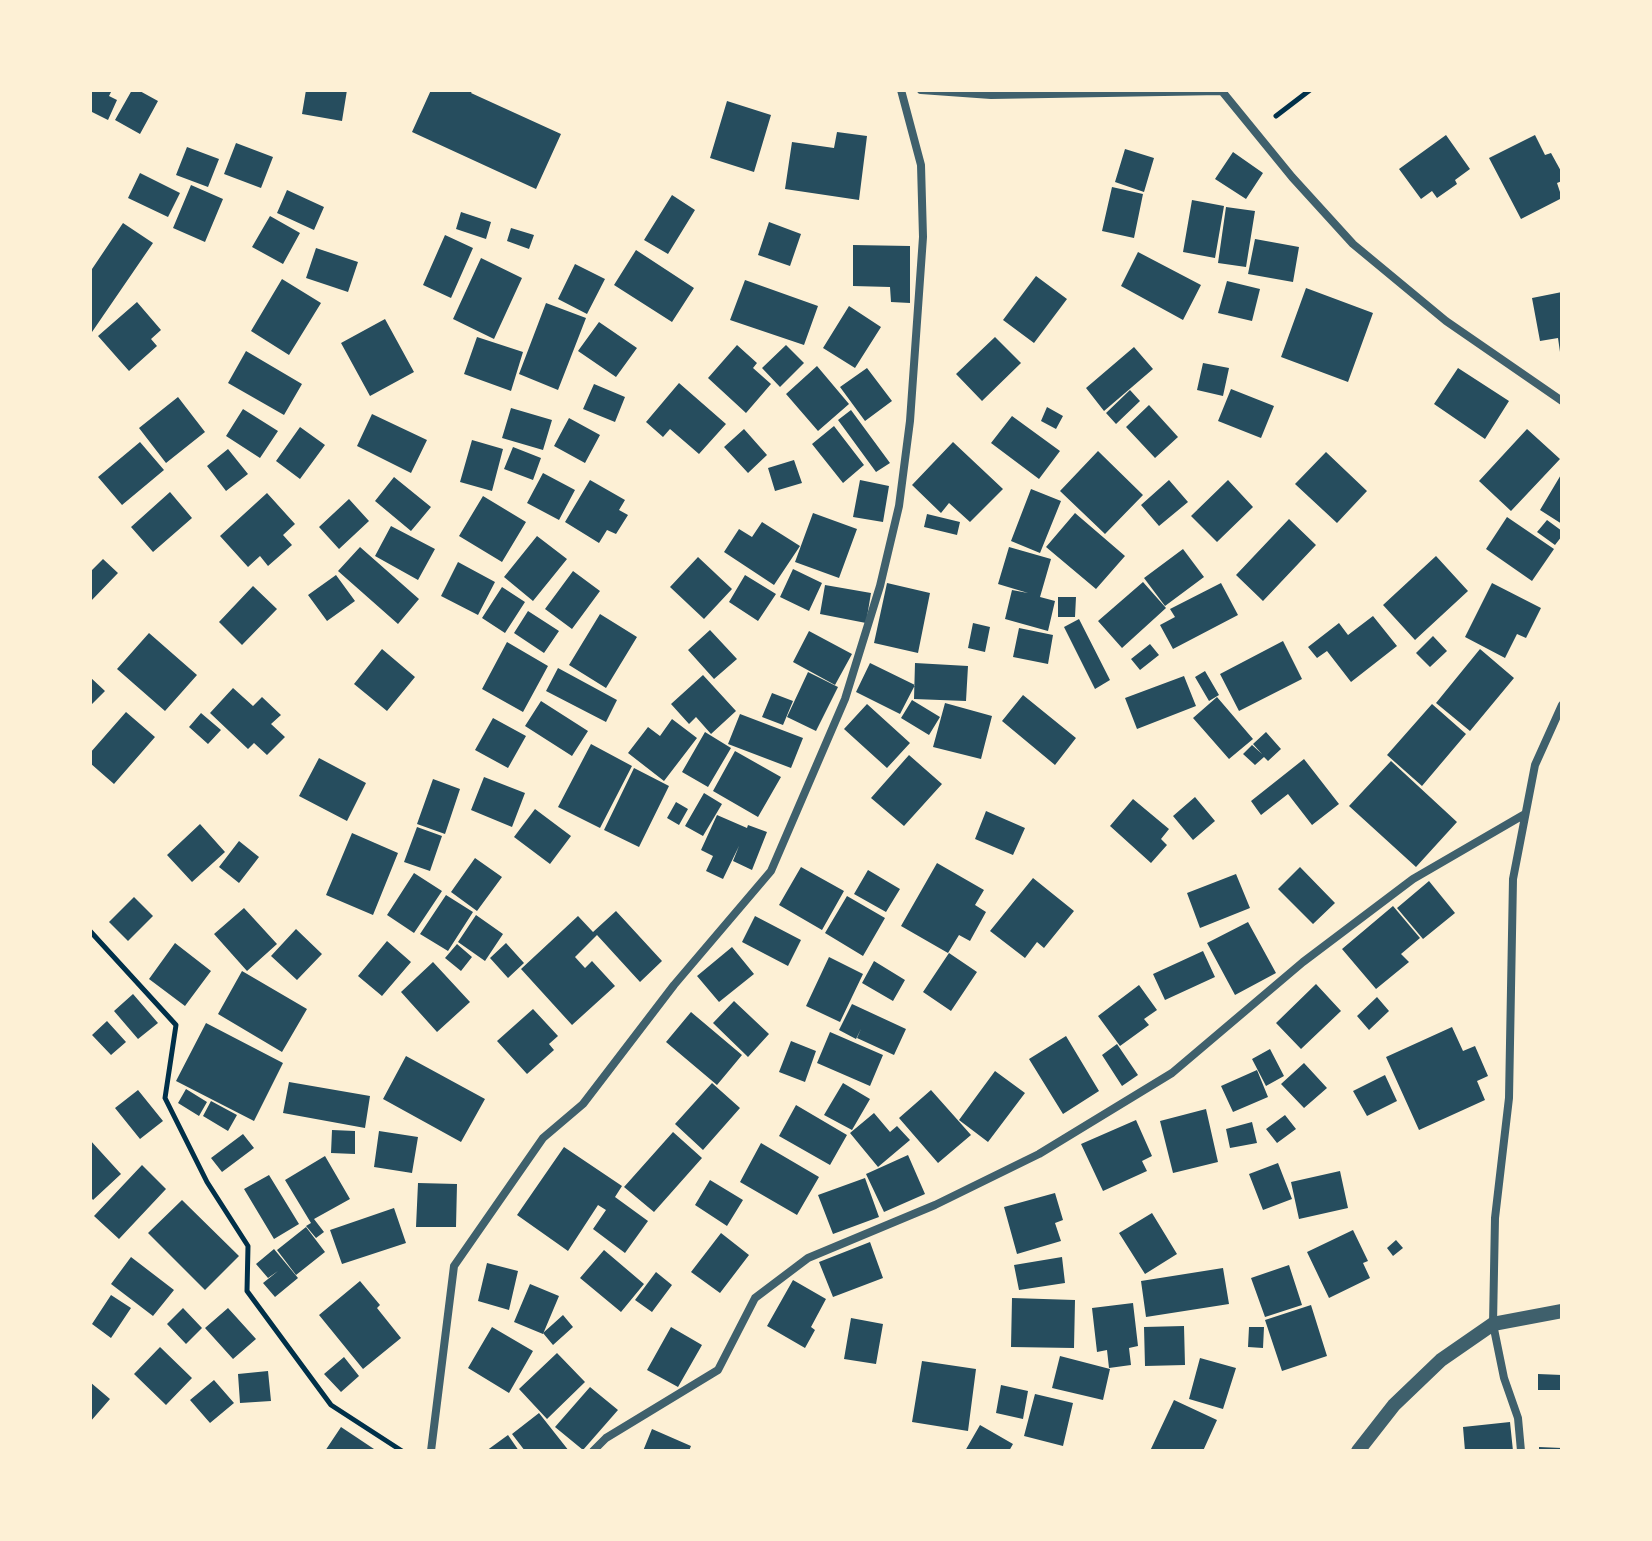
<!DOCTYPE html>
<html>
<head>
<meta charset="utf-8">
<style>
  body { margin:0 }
  #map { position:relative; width:1652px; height:1541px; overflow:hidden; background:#fdf0d5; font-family:"Work Sans",sans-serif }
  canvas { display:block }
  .frame { position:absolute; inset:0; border:92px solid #fdf0d5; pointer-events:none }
</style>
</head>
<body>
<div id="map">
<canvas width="1652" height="1541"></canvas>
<div class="frame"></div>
</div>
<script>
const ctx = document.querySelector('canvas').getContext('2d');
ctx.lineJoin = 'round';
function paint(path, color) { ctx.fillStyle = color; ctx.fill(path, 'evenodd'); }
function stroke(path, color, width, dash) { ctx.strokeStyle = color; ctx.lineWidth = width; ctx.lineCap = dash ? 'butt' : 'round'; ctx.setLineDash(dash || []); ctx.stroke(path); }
paint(new Path2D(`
  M90,90H112L109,96L117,100L108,120L90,111Z
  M132,90H138L158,101L140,134L115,120Z
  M306,90H347L342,121L302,114Z
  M431,90H473L471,93L561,134L536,189L412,132Z
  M727,101L771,115L754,172L710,158Z
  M837,132L867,136L859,200L785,189L792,142L834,148Z
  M1446,135L1470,169L1455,180L1457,184L1437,198L1432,191L1421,199L1399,169Z
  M1535,135L1545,155L1551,153L1562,173V181L1557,183L1562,198L1521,219L1489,158Z
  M236,143L273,157L261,188L224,174Z
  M187,147L219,159L208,187L176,175Z
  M1125,149L1154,158L1144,192L1115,182Z
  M1233,152L1263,173L1246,199L1215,179Z
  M140,173L180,193L168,217L128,198Z
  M191,185L223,199L205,242L173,228Z
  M1112,187L1143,194L1134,238L1102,231Z
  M287,190L324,207L314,230L277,213Z
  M672,195L695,210L668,254L644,240Z
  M1192,200L1224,206L1215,258L1183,252Z
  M1226,207L1255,211L1246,267L1218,263Z
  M461,212L491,222L486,239L456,229Z
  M270,216L300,233L283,264L252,247Z
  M769,222L801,234L790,266L758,255Z
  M123,223L153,243L92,332L90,272Z
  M511,228L534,235L529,249L507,241Z
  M445,235L473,248L451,298L423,285Z
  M1255,239L1299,247L1293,282L1248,274Z
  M853,245L910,246V303L891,302L890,287L853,286Z
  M316,248L358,262L348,292L306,278Z
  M636,250L694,288L672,322L614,285Z
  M1138,252L1201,285L1183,320L1121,286Z
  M481,258L522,278L494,339L453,319Z
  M575,264L605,279L587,314L558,299Z
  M1036,276L1067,299L1034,343L1003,320Z
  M282,279L321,303L289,355L251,331Z
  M745,280L818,306L804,345L730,320Z
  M1227,281L1260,289L1252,321L1218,313Z
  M1306,288L1373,313L1348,382L1281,357Z
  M1562,292V352H1560L1558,338L1540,341L1532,298Z
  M137,302L161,330L151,339L157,346L129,371L98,336Z
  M546,303L586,318L558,390L519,374Z
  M849,306L881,327L855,368L823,348Z
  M385,319L414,372L370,396L341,343Z
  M599,322L637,348L616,377L578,351Z
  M477,337L523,352L511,391L464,374Z
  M995,337L1021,363L982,401L956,374Z
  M737,345L757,363L753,368L771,384L746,413L708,378Z
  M786,345L804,363L780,387L762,368Z
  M1134,347L1153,369L1104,411L1086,388Z
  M246,351L302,384L284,415L228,383Z
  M1203,363L1229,368L1223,396L1197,390Z
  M817,366L849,404L818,431L786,394Z
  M867,368L892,401L865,421L840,387Z
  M1458,368L1509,401L1485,439L1434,404Z
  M679,383L726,424L699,454L670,429L663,437L646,422Z
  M594,384L625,397L615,422L583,409Z
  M1231,389L1274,406L1261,438L1218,421Z
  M1130,390L1140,401L1116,424L1106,413Z
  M178,397L205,432L166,463L139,428Z
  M1149,405L1178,437L1155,458L1126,427Z
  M1047,407L1063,416L1056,429L1041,421Z
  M511,408L552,420L543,450L502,438Z
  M243,409L278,431L260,458L226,436Z
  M851,410L890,463L876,472L838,420Z
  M372,414L427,440L411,473L357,446Z
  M1012,416L1060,451L1039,479L991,443Z
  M569,418L600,435L585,463L554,446Z
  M834,426L864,465L843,483L812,444Z
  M300,427L325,445L300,479L276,461Z
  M744,429L767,455L748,473L724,447Z
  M1527,429L1560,459L1511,511L1479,481Z
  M472,440L503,449L492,491L460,482Z
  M140,442L164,470L122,505L98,477Z
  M953,442L1003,489L970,522L949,503L941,513L912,485Z
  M513,447L541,458L533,480L504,469Z
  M228,449L248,474L226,491L207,466Z
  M1098,451L1143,495L1105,534L1060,491Z
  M1326,452L1367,491L1337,523L1295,484Z
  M794,460L802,483L775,491L768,468Z
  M543,473L575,490L559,520L527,503Z
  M1562,473V524L1540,510Z
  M394,477L431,507L411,531L375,501Z
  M590,480L625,500L619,510L628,515L616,534L607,530L599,543L565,522Z
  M860,480L889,486L883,522L853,517Z
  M1169,480L1188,502L1159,526L1141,505Z
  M1228,480L1253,507L1217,542L1191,516Z
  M1031,489L1061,501L1040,553L1011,541Z
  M170,492L192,518L153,552L131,527Z
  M267,493L295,524L283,535L292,545L268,566L260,556L248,567L220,536Z
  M483,496L526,522L502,562L459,536Z
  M349,499L369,521L339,549L319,527Z
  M813,513L857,529L839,578L795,562Z
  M1075,513L1125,556L1096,589L1046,547Z
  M927,514L960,522L957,535L924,527Z
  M1507,517L1554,549L1532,581L1486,549Z
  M1289,519L1316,545L1263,601L1236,575Z
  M1547,520L1562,531V536L1555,545L1537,532Z
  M762,522L800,546L774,585L724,552L739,529L752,537Z
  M391,526L435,549L418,580L375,556Z
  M537,536L567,559L533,601L504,577Z
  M360,547L419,599L398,624L338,571Z
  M1009,547L1051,559L1040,597L1055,601L1048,631L1005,619L1012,590L1028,593L998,584Z
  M1183,549L1204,577L1165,606L1144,578Z
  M1436,556L1468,591L1415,640L1383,605Z
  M698,557L732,589L704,619L670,587Z
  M103,559L118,573L90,602V572Z
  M458,562L495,582L478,615L441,596Z
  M793,569L822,583L809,611L780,597Z
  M573,571L600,591L572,629L545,609Z
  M336,575L355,601L327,621L308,595Z
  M745,575L776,594L758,621L729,602Z
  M1143,582L1166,608L1122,648L1098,621Z
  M887,583L930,593L918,653L874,643Z
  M1221,583L1238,615L1173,649L1160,625L1175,617L1170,609Z
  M1492,583L1541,608L1526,638L1517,634L1505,658L1465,637Z
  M825,585L871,593L866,623L820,614Z
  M253,586L277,609L242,645L219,622Z
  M502,587L525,602L505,633L482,618Z
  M1058,597H1076L1075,617H1058Z
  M528,611L559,631L544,653L514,633Z
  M600,614L637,637L606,688L569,665Z
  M1373,616L1397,646L1351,682L1327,651L1317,658L1308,647L1339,623L1348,635Z
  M1079,619L1110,680L1095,689L1064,627Z
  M973,623L990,627L985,652L968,648Z
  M1019,628L1053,635L1048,664L1013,657Z
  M710,630L737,659L714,679L688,650Z
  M809,631L852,654L835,685L793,662Z
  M149,633L197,675L165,711L117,669Z
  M1433,636L1447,651L1430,667L1416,653Z
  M1283,641L1302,679L1239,711L1220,674Z
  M507,642L548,666L523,712L482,689Z
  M1150,644L1159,655L1140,670L1131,659Z
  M382,649L415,677L387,711L354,684Z
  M1480,649L1514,678L1470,731L1436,703Z
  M870,663L915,685L900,714L856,692Z
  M915,663L968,666L966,701L914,699Z
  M558,668L617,700L606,722L546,691Z
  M1205,671L1219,695L1209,701L1195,677Z
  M808,672L838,687L816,731L787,717Z
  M703,675L736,711L711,734L696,717L689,724L671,704Z
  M1184,676L1196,706L1137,729L1125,698Z
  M90,677L105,691L90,706Z
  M233,688L253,706L262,697L281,715L271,724L285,737L267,755L254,743L248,749L210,713Z
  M772,693L793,701L783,725L762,717Z
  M1023,695L1076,738L1055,765L1002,721Z
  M1217,697L1253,739L1229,759L1193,718Z
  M912,700L940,717L929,735L901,718Z
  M541,701L588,731L572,756L525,726Z
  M945,703L992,716L981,759L933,747Z
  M867,704L910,743L887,768L844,729Z
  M1432,704L1466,734L1422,786L1387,755Z
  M126,712L155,737L114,784L90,763V753Z
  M201,713L221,730L208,744L189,727Z
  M740,714L803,738L791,768L728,744Z
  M493,718L526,736L508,768L475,750Z
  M672,719L697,738L664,781L628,753L648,727L660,736Z
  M705,732L731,748L708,787L682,772Z
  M1266,732L1281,749L1268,761L1264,757L1255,765L1243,754L1252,745L1262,754L1253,744Z
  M591,744L632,766L600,828L558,807Z
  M735,751L781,777L758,817L713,791Z
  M909,755L942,784L904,826L871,798Z
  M319,758L366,783L347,821L299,796Z
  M1304,759L1339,804L1312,825L1288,794L1261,815L1251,801Z
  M1391,761L1457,822L1416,867L1349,806Z
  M634,768L669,786L639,847L604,830Z
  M484,777L525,793L512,827L471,810Z
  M433,779L460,789L445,834L417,824Z
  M704,793L722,804L703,836L685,826Z
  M1195,797L1215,821L1193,840L1173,816Z
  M1133,799L1169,829L1161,839L1167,845L1151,863L1110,826Z
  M676,802L688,809L679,825L667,818Z
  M535,809L571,836L550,864L514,837Z
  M986,811L1025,828L1013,855L975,839Z
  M717,815L747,828L748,825L767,832L752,870L733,861L739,846L723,879L706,871L713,856L701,850Z
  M200,824L225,852L192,882L167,855Z
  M417,827L442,836L430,871L404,862Z
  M352,833L398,853L373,915L326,895Z
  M239,841L259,857L239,883L219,867Z
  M475,858L502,877L477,911L451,892Z
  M937,863L984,890L975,905L986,912L970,941L959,935L948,953L901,926Z
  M801,867L844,891L822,930L779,905Z
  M1300,867L1335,903L1313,924L1278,889Z
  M868,870L900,889L886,912L854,894Z
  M414,873L442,891L414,933L387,915Z
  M1236,874L1250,908L1200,928L1187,893Z
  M1033,878L1074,911L1044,948L1037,942L1025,958L990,931Z
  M1429,881L1455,913L1423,939L1397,908Z
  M446,895L473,912L448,951L420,934Z
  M847,896L885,918L863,956L825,933Z
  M134,897L153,916L128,941L109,922Z
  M1393,906L1420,938L1401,954L1409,962L1376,989L1342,949Z
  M244,908L277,944L247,971L214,934Z
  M616,911L662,961L640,982L597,935L575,957L585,968L592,961L615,986L572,1025L521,969L578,916L593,932Z
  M476,915L503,934L485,961L458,942Z
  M755,916L801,940L788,966L742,942Z
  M1248,922L1276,973L1235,995L1207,943Z
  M296,929L322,954L297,980L271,956Z
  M387,941L411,962L382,996L358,976Z
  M175,943L211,971L185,1006L149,979Z
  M506,943L524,963L508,978L490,958Z
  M457,944L472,957L461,971L445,958Z
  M732,947L754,974L719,1002L697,976Z
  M1203,951L1215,977L1165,1000L1153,974Z
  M949,953L977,972L951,1011L923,992Z
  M829,957L863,974L840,1022L806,1006Z
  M874,961L905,980L893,1001L862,983Z
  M433,962L470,1002L437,1032L401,992Z
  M242,971L307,1009L282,1052L218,1014Z
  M1316,984L1341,1011L1301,1049L1276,1023Z
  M1139,985L1157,1010L1144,1019L1149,1025L1120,1046L1098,1016Z
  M133,994L158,1023L138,1039L114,1011Z
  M1377,997L1389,1011L1369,1030L1357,1016Z
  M734,1001L769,1034L748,1057L713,1023Z
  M852,1004L906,1029L894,1055L857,1038L861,1029L856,1039L839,1030Z
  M533,1009L558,1036L549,1044L554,1050L527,1074L497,1041Z
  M691,1012L742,1055L717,1085L666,1042Z
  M107,1021L126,1042L111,1055L92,1035Z
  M206,1023L283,1063L254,1121L176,1081Z
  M1452,1027L1463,1051L1475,1046L1488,1076L1477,1081L1485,1100L1419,1130L1386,1057Z
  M830,1032L883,1055L870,1086L817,1063Z
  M1066,1036L1099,1091L1063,1114L1029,1059Z
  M791,1041L816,1051L805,1082L779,1072Z
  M1117,1044L1138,1075L1122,1086L1102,1055Z
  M1270,1049L1284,1076L1266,1086L1252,1059Z
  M406,1056L485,1099L461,1142L383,1099Z
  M1304,1063L1327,1088L1304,1108L1281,1084Z
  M1257,1070L1268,1097L1233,1112L1221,1086Z
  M995,1071L1025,1093L988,1142L959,1120Z
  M1385,1075L1397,1101L1367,1116L1353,1091Z
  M289,1082L370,1096L365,1128L283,1113Z
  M712,1083L740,1108L703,1150L675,1124Z
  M843,1083L870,1099L852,1130L824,1115Z
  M186,1089L207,1102L199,1116L178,1103Z
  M138,1090L163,1121L140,1139L115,1108Z
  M931,1090L971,1135L938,1163L899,1118Z
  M211,1101L237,1115L228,1131L203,1116Z
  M796,1105L847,1135L830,1165L779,1136Z
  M1206,1109L1218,1162L1173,1173L1160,1121Z
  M874,1113L890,1132L897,1126L910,1140L878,1167L850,1133Z
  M1285,1115L1296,1129L1277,1143L1266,1129Z
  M1136,1120L1152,1156L1142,1161L1147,1171L1103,1191L1081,1144Z
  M1252,1122L1257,1143L1230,1148L1226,1129Z
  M332,1130L355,1131V1154L331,1153Z
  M379,1131L418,1137L412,1173L374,1167Z
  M673,1132L702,1158L654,1212L624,1187Z
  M243,1134L254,1148L222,1172L211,1158Z
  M90,1140L121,1174L93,1200L90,1196Z
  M761,1143L819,1177L797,1215L740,1182Z
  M564,1147L622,1186L615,1197L648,1221L625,1253L593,1229L606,1210L598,1205L568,1251L517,1215Z
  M908,1155L925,1194L884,1212L866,1174Z
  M325,1156L350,1199L314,1219L324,1232L316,1238L306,1226L311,1223L285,1180Z
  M1278,1163L1292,1199L1263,1210L1249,1174Z
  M142,1165L166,1189L119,1239L94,1216Z
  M1340,1171L1348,1208L1299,1219L1291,1182Z
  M269,1175L299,1224L274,1239L244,1189Z
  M865,1178L879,1217L833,1234L818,1195Z
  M710,1180L743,1200L727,1226L695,1205Z
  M418,1183L457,1184L456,1227H416Z
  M1055,1193L1063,1220L1055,1223L1061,1241L1017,1254L1004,1207Z
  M182,1200L239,1256L205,1290L148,1233Z
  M394,1208L406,1243L342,1264L330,1230Z
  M1152,1213L1177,1254L1145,1274L1119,1233Z
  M306,1227L325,1252L296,1275L277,1250Z
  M1353,1230L1368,1261L1363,1263L1370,1278L1329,1298L1307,1252Z
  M721,1233L749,1255L720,1293L691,1272Z
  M1396,1240L1403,1248L1393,1256L1387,1248Z
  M870,1242L883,1278L833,1297L819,1262Z
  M274,1249L298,1278L275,1297L263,1283L278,1271L268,1278L256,1264Z
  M604,1250L644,1284L621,1312L580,1278Z
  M131,1257L174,1290L153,1316L111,1284Z
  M1062,1257L1065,1283L1019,1290L1014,1265Z
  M487,1263L518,1271L509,1310L478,1301Z
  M1289,1265L1302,1305L1265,1317L1251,1278Z
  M1223,1268L1229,1304L1146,1317L1141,1281Z
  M656,1272L672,1285L652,1312L635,1300Z
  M793,1280L826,1299L811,1327L815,1330L805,1348L767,1326Z
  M360,1281L380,1305L377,1308L401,1338L363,1369L319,1315Z
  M530,1284L559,1296L543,1334L514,1322Z
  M111,1295L131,1308L111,1338L92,1324Z
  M1012,1298L1075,1300L1074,1348L1011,1347Z
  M1133,1303L1138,1346L1129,1348L1131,1365L1109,1368L1107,1350L1097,1352L1092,1308Z
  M1311,1305L1327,1356L1282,1371L1265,1320Z
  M183,1308L202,1328L186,1344L167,1324Z
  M228,1308L256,1339L233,1359L205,1328Z
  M563,1315L573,1327L553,1345L543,1333Z
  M851,1318L883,1324L876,1364L844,1359Z
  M1184,1326L1185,1365L1145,1366L1144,1327Z
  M492,1327L533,1351L509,1393L468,1368Z
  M671,1327L702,1345L678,1387L647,1370Z
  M1249,1327H1264L1263,1348L1248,1347Z
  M160,1347L192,1378L166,1405L134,1374Z
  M557,1353L585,1382L547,1419L519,1389Z
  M1060,1356L1110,1369L1103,1400L1052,1388Z
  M344,1357L359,1376L341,1392L324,1374Z
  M1200,1358L1236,1368L1223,1409L1189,1399Z
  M922,1361L976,1369L968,1431L912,1422Z
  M268,1371L271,1401L240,1403L238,1374Z
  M1538,1374L1562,1375V1390H1538Z
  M214,1380L234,1403L210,1423L190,1400Z
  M90,1382L110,1399L90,1422Z
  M1001,1385L1028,1391L1023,1419L996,1413Z
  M590,1387L618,1410L583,1450L555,1427Z
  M1035,1394L1073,1403L1063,1446L1024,1436Z
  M1174,1400L1217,1420L1203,1451H1150Z
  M539,1413L569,1451H525L512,1434Z
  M1510,1422L1513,1451H1465L1463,1427Z
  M980,1425L1013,1444L1009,1451H965Z
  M341,1427L377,1451H325Z
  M652,1429L691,1446L689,1451H643Z
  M508,1435L519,1451H486Z
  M1539,1447L1562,1448V1451H1539Z`), '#264d5e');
stroke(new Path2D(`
  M1276,116L1310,90
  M90,931L176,1025L165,1098L207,1182L248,1246L247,1291L331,1405L402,1451`), '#003049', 5);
stroke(new Path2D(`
  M921,90L991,95L1221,91
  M1221,90L1292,177L1353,244L1446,321L1562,401
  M431,1451L454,1266L543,1138L583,1104L674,985L771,871L845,699L880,586L899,506L910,421L923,237L921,165L901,90
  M593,1451L606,1438L718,1370L755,1298L808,1258L935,1205L1039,1154L1172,1073L1303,962L1413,879L1525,814
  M1521,1451L1518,1418L1504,1378L1493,1324L1495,1218L1509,1098L1513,879L1535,765L1562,705`), '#3f606c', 8);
stroke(new Path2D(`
  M1358,1451L1394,1405L1441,1360L1493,1324L1562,1311`), '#3f606c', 14);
</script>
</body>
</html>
